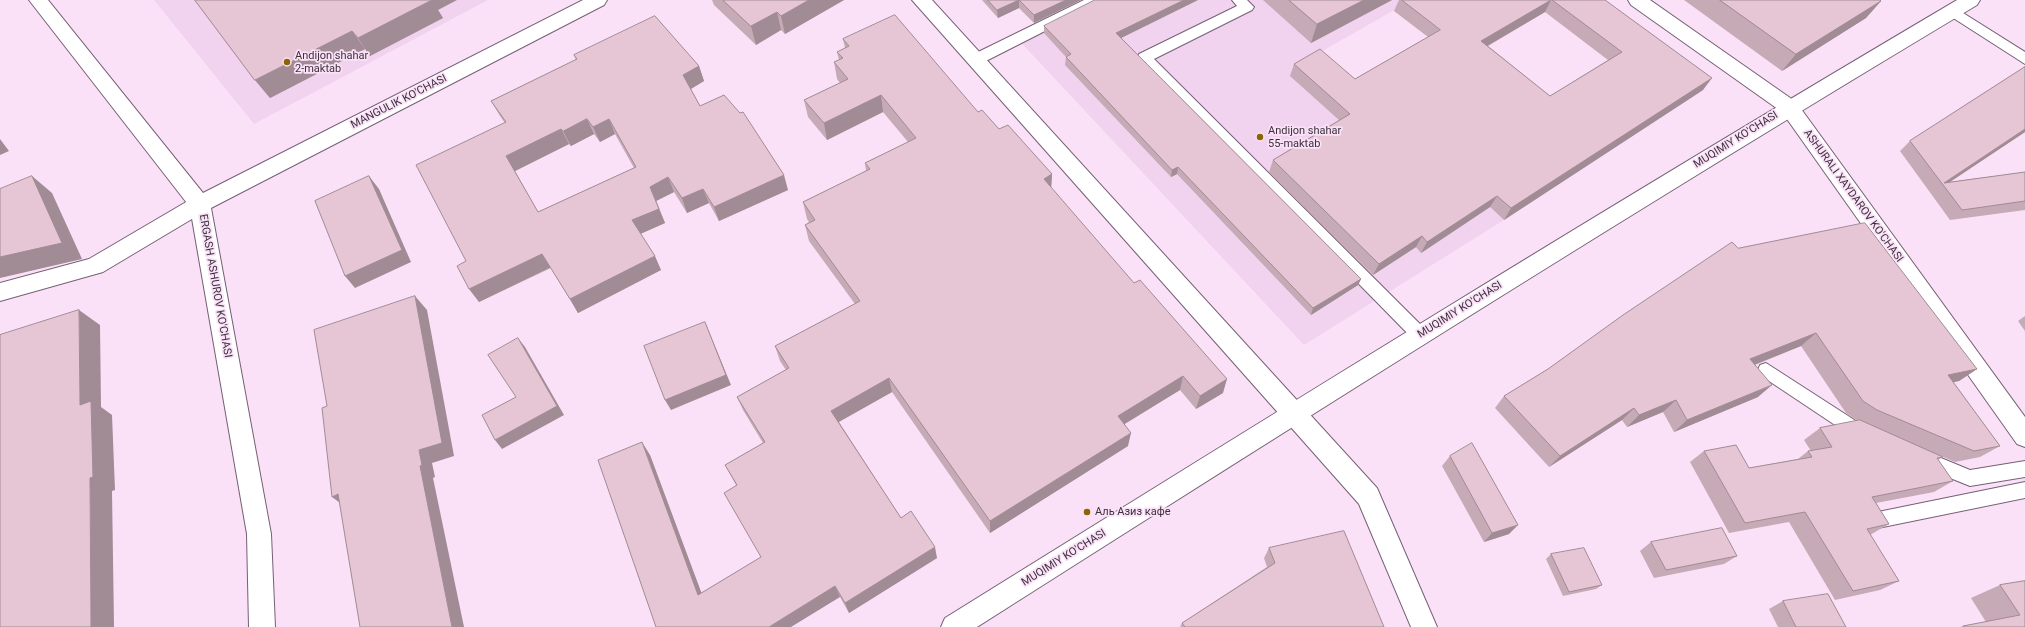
<!DOCTYPE html>
<html>
<head>
<meta charset="utf-8">
<style>
  body { margin:0 }
  canvas { display:block; background:#fae1f8 }
</style>
</head>
<body>
<canvas width="2025" height="627"></canvas>
<script>
const ctx = document.querySelector('canvas').getContext('2d');
ctx.lineJoin = 'round';
function paint(path, color) { ctx.fillStyle = color; ctx.fill(path, 'evenodd'); }
function stroke(path, color, width, dash) { ctx.strokeStyle = color; ctx.lineWidth = width; ctx.lineCap = dash ? 'butt' : 'round'; ctx.setLineDash(dash || []); ctx.stroke(path); }
function drawText(font, color, halo, rows, align = 'center') {
  ctx.font = font + ' Roboto,sans-serif'; ctx.lineWidth = 3.5; ctx.setLineDash([]); ctx.textBaseline = 'middle'; ctx.strokeStyle = halo; ctx.fillStyle = color; for (const [text, x, y, turn = 0] of rows) {
    ctx.save(); ctx.translate(x, y); ctx.rotate((+turn || 0) * Math.PI / 180); ctx.textAlign = isNaN(turn) ? turn : align; if (halo) ctx.strokeText(text, 0, 0); ctx.fillText(text, 0, 0); ctx.restore();
  }
}
paint(new Path2D(`
  M154,0H488L254,124Z
  M1083,0H1412L1317,54L1504,220L1304,345L1013,34Z`), '#f1d2ef');
const lane = new Path2D(`
  M1084,0H1102L1100,3L980,64L975,65L970,64L968,60L970,56Z
  M1232,0H1247L1254,7L1252,10L1154,59L1426,330L1428,335L1426,340L1420,342L1414,340L1137,58L1139,54L1237,6Z
  M1952,6L2025,52V64L1947,14L1945,11L1947,8Z
  M1766,363L1859,423L1870,428L1873,433L1870,438L1864,441L1847,433L1760,375L1758,370L1760,365Z
  M1924,451L1970,470L2025,461V477L1970,486L1918,465L1915,459L1918,453Z
  M2025,482V498L1873,529L1867,527L1864,521L1867,515L1873,513Z`);
const street = new Path2D(`
  M912,0H932L1377,488L1437,627H1411L1359,504Z
  M1628,0H1650L1796,102L2025,417V447L2017,444L1782,112L1631,5Z
  M200,196L207,198L210,204L207,210L103,272L0,301V283L89,259L193,198Z`);
const secondary = new Path2D(`
  M29,0H48L203,193L583,0H607L604,5L211,208L271,534L275,627H249L247,534L190,207Z
  M1957,0H1980L1977,5C1641,206 1309,416 977,627H941L945,618C1281,409 1616,201 1957,0Z`);
stroke(lane, '#756074', 2);
stroke(street, '#756074', 2);
stroke(secondary, '#756074', 2);
paint(lane, '#fff');
paint(street, '#fff');
paint(secondary, '#fff');
paint(new Path2D(`
  M195,0L438,10L443,18L370,56L365,49L270,98L255,80Z
  M712,0H844L785,34L781,30L756,45L714,5Z
  M982,0H1081L1034,23L1019,8L998,18Z
  M1198,0L1121,38L1361,279L1358,285L1311,315L1177,174L1171,177L1065,65L1066,57L1044,33V26Z
  M1263,0H1392L1311,43Z
  M1399,0H1605L1703,90L1504,220L1490,207L1421,253L1416,247L1373,275L1269,172L1273,160L1339,120L1290,76L1294,64L1355,79L1428,37L1394,11ZM1545,12L1608,60L1550,96L1488,46Z
  M1684,0H1880L1881,1L1866,18L1782,71Z
  M843,39L978,112L1052,174L1051,188L1223,393L1196,409L1180,390L1124,424L1128,446L990,533L892,392L839,422L901,518L937,558L849,613L840,597L656,627L650,455L701,593L761,557L736,485L725,465L763,443L743,410L737,397L786,370L780,361L775,346L855,304L809,241L805,225L809,222L807,219L803,202L866,171L865,163L908,142L883,112L827,140L808,117L804,100L840,83L837,79L834,62L839,60L837,52L845,48Z
  M574,55L699,66L704,81L691,89L700,106L788,190L719,221L709,203L687,213L674,192L656,201L665,223L640,234L661,270L578,313L551,268L479,302L466,261L505,123L500,116L491,101L576,60ZM594,134L600,142L615,134L634,168L538,212L515,171L569,144L571,146Z
  M2025,67V132L1949,182L2025,172V210L1950,220L1900,151L1910,141Z
  M1738,248L1977,369L1959,381L1953,382L2000,446L1980,457L1955,462L1939,455L1943,457L1938,460L1953,481L1934,492L1876,503L1889,524L1870,535L1899,581L1880,590L1835,600L1789,522L1729,533L1690,462L1704,451L1749,468L1798,459L1808,451H1811L1804,440L1820,428L1858,421L1846,413L1801,346L1755,365L1758,397L1674,432L1663,412L1627,427L1622,420L1549,467L1495,408L1504,396L1548,369Z
  M2025,316V331L2018,321Z
  M1450,456L1509,534L1484,542L1442,466Z
  M1651,542L1737,556L1724,564L1654,578L1640,551Z
  M1269,548L1384,627H1180L1182,623L1267,567L1264,558Z
  M1551,554L1602,585L1596,589L1563,596L1546,559Z
  M2025,581V627H1960L1963,626L1986,622L1971,598L2000,585Z
  M1783,601L1846,627H1778L1769,609Z`), '#c6aab6');
paint(new Path2D(`
  M430,0H457L438,10L443,18L370,56L358,38Z
  M809,0H844L785,34L781,16Z
  M1019,0V8L998,18L997,10Z
  M1066,0H1081L1034,23V15Z
  M1184,0H1198L1115,41L1116,33Z
  M1364,0H1392L1311,43L1317,24Z
  M1551,0L1545,12L1475,53L1481,41Z
  M1881,1L1866,18L1782,71L1796,54Z
  M777,12L781,30L756,45L751,26Z
  M352,31L365,49L270,98L255,80Z
  M699,66L704,81L689,90L683,75Z
  M1712,78L1703,90L1504,220L1511,208Z
  M881,95L883,112L827,140L824,123Z
  M587,119L594,134L571,146L563,131Z
  M609,119L615,134L600,142L593,127Z
  M561,129L569,144L515,171L506,156Z
  M2025,129V132L1944,186V183Z
  M0,139L9,151L0,155Z
  M1178,167L1177,174L1171,177L1172,170Z
  M1052,174L1051,191L1044,179Z
  M784,175L788,190L719,221L714,207Z
  M32,176L52,193L82,259L0,278V257Z
  M369,176L379,189L411,262L355,288L345,276Z
  M668,177L674,192L656,201L665,223L638,235L632,220L650,187Z
  M703,189L709,203L687,213L682,198Z
  M1497,196L1490,207L1421,253L1427,242Z
  M1422,236L1416,247L1373,275L1379,264Z
  M542,254L551,267L479,302L469,289Z
  M655,256L661,270L578,313L570,299Z
  M1361,279L1358,285L1311,315L1313,308Z
  M415,296L427,310L454,456L432,463L435,477L433,478L464,627H452L420,466Z
  M79,310L100,325L101,407L112,415L115,490L112,491L114,627H91L90,478L80,405Z
  M705,322L731,385L671,410L665,400Z
  M1816,333L1801,346L1736,372L1750,359Z
  M518,338L525,347L564,415L502,449L495,440L557,406Z
  M1977,369L1959,381L1929,388L1948,375Z
  M1183,376L1180,390L1115,430L1118,416Z
  M889,378L892,392L835,424L831,411Z
  M1227,379L1223,393L1196,409L1200,396Z
  M1772,385L1758,397L1674,432L1687,420Z
  M1676,400L1663,412L1627,427L1639,415Z
  M1634,408L1622,420L1549,467L1560,456Z
  M1131,433L1128,446L990,533V521Z
  M642,442L650,455L706,605L698,595Z
  M338,494L347,508L332,497Z
  M1518,525L1509,534L1484,542L1492,533Z
  M935,547L937,558L849,613L845,603Z
  M835,586L840,597L791,627H769Z`), '#a18b94');
const building = new Path2D(`
  M195,0H432L358,38L352,31L255,80Z
  M723,0H809L781,16L777,12L751,26Z
  M988,0H1066L1034,15L1019,0L997,10Z
  M1095,0H1184L1116,33L1361,279L1313,308L1178,167L1172,170L1066,57L1071,54L1044,26Z
  M1289,0H1364L1317,24Z
  M1402,0H1551L1481,41L1550,96L1622,52L1552,0H1605L1712,78L1511,208L1497,196L1427,242L1422,236L1379,264L1273,160L1350,114L1294,64L1320,49L1355,79L1440,30Z
  M1720,0H1880L1881,1L1796,54Z
  M895,15L978,112L982,110L999,129L1008,125L1052,174L1044,179L1134,283L1140,280L1227,379L1200,396L1183,376L1118,416L1131,433L990,521L889,378L831,411L901,518L911,511L935,547L845,603L835,586L769,627H656L598,460L642,442L698,595L761,557L724,493L737,485L725,465L765,442L737,397L789,368L775,346L860,301L805,225L815,220L803,202L870,169L865,163L916,138L881,95L824,123L804,100L848,79L834,62L843,58L837,52L849,46L843,39Z
  M655,16L699,66L683,75L700,106L724,95L740,113L743,112L784,175L714,207L703,189L682,198L668,177L650,187L659,209L632,220L655,256L570,299L542,254L469,289L457,266L466,261L416,165L506,122L491,101L577,59L574,55ZM587,119L593,127L609,119L636,167L538,212L506,156L561,129L563,131Z
  M2025,67V129L1944,183L2025,172V201L1962,210L1910,141Z
  M32,176L62,243L0,257V189Z
  M369,176L402,250L345,276L315,201Z
  M1865,223L1977,369L1948,375L2000,446L1974,451L1877,410L1863,401L1816,333L1750,359L1772,385L1687,420L1676,400L1639,415L1634,408L1560,456L1504,396L1548,369L1623,315L1732,242L1738,248Z
  M415,296L442,443L419,450L422,465L420,466L452,627H360L338,494L332,497L322,408L327,406L314,330Z
  M79,310L80,405L91,401L93,477L90,478L91,627H0V335Z
  M705,322L726,375L665,400L644,346Z
  M518,338L557,406L495,440L482,415L516,397L488,355Z
  M1860,420L1943,457L1937,458L1953,481L1872,497L1889,524L1867,529L1899,581L1853,591L1805,512L1745,523L1704,451L1736,445L1749,468L1812,457L1808,451L1832,447L1820,428Z
  M1472,443L1518,525L1492,533L1450,456Z
  M1722,528L1737,556L1666,570L1651,542Z
  M1344,531L1384,627H1185L1182,623L1275,563L1269,548Z
  M1584,548L1602,585L1569,592L1551,554Z
  M2025,581V627H1964L1963,626L2020,615L2000,585Z
  M1828,594L1846,627H1796L1783,601Z`);
paint(building, '#e6c6d4');
stroke(building, '#a18b94', 1);
for (const [x, y, r, color] of [
  [287,62,4,"#8a6504"],
  [1260,137,4,"#8a6504"],
  [1087,512,4,"#8a6504"]
]) { const dot = new Path2D(); dot.arc(x, y, r, 0, 2 * Math.PI); ctx.fillStyle = color; ctx.fill(dot); stroke(dot, '#fae1f8', 1.5); }
drawText('11px', '#3b313a', '#fae1f8', [
  ["Andijon shahar",295,56],
  ["2-maktab",295,69],
  ["Andijon shahar",1268,131],
  ["55-maktab",1268,144],
  ["Аль Азиз кафе",1095,512]
], 'left');
drawText('11px', '#3b313a', '#fae1f8', [
  ["MANGULIK KO'CHASI",399,102,-27],
  ["MUQIMIY KO'CHASI",1736,140,-32],
  ["ASHURALI XAYDAROV KO'CHASI",1853,196,54],
  ["ERGASH ASHUROV KO'CHASI",215,286,80],
  ["MUQIMIY KO'CHASI",1460,310,-32],
  ["MUQIMIY KO'CHASI",1064,558,-32]
]);
</script>
</body>
</html>
